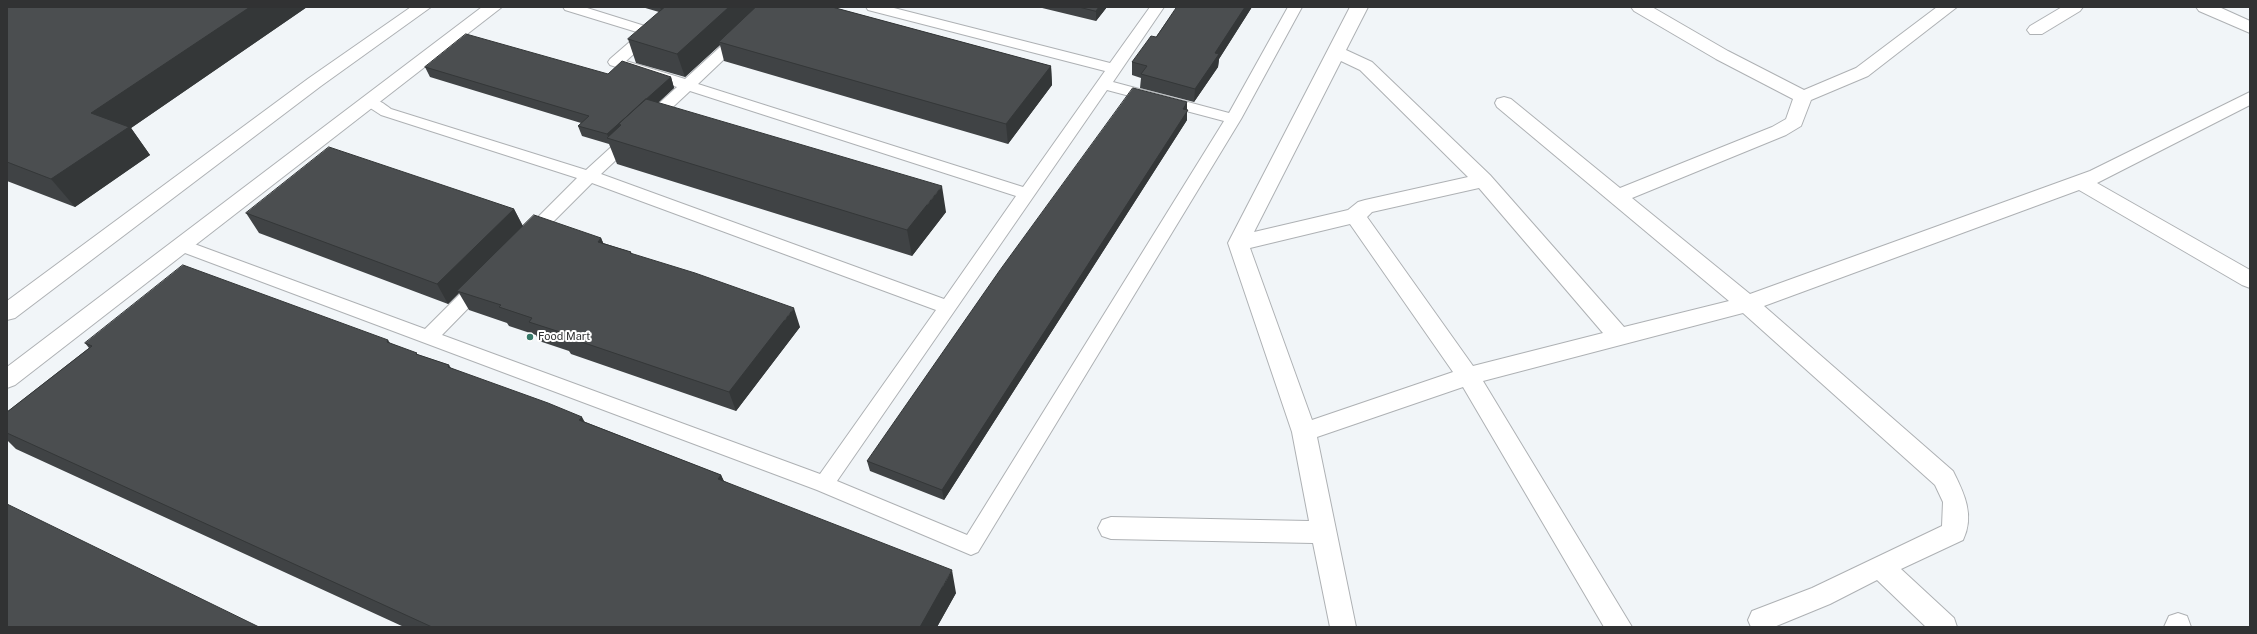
<!DOCTYPE html>
<html>
<head>
<meta charset="utf-8">
<style>
  body { margin:0 }
  #map { position:relative; width:2257px; height:634px; overflow:hidden; background:#f1f5f8; font-family:"Public Sans",sans-serif }
  canvas { display:block }
  .frame { position:absolute; inset:0; border:8px solid #313233; pointer-events:none }
</style>
</head>
<body>
<div id="map">
<canvas width="2257" height="634"></canvas>
<div class="frame"></div>
</div>
<script>
const ctx = document.querySelector('canvas').getContext('2d');
ctx.lineJoin = 'round';
function stroke(path, color, width, dash) { ctx.strokeStyle = color; ctx.lineWidth = width; ctx.lineCap = dash ? 'butt' : 'round'; ctx.setLineDash(dash || []); ctx.stroke(path); }
function paint(path, color) { ctx.fillStyle = color; ctx.fill(path, 'evenodd'); }
function drawText(font, color, halo, rows, align = 'center') {
  ctx.font = font + ' "Public Sans",sans-serif'; ctx.lineWidth = 4; ctx.setLineDash([]); ctx.textBaseline = 'middle'; ctx.strokeStyle = halo; ctx.fillStyle = color; for (const [text, x, y, turn = 0] of rows) {
    ctx.save(); ctx.translate(x, y); ctx.rotate((+turn || 0) * Math.PI / 180); ctx.textAlign = isNaN(turn) ? turn : align; if (halo) ctx.strokeText(text, 0, 0); ctx.fillText(text, 0, 0); ctx.restore();
  }
}
const lane = new Path2D(`
  M563,7H584L648,27L671,7H686L626,61L685,79L764,7H779L698,84L1023,187L1105,71L868,10L866,7H890L1110,63L1150,7H1164L1113,82L1229,113L1288,7H1302L1241,119L978,552L971,555L817,490L177,250L174,246L177,242L183,240L189,242L425,329L475,279L481,278L487,279L490,284L487,289L442,335L820,474L936,310L592,183L534,241L528,243L522,241L520,237L522,233L577,178L381,115L361,102L364,99C374,96 383,103 391,109L586,170L677,87L610,65L608,62L610,59L640,33L565,10ZM1107,90L1224,121L967,535L837,481ZM690,91L1016,196L944,299L601,174Z`);
const street = new Path2D(`
  M411,7H431L321,86L15,318L7,320V301L309,78Z
  M482,7H502L15,385L7,388V367Z
  M1350,7H1368L1346,50L1372,62L1490,175L1624,327L1729,301L1497,107L1495,103L1497,99L1504,97L1511,99L1620,188L1772,127L1786,119L1793,99L1716,59L1634,11L1631,7H1652L1728,51L1804,90L1856,68L1937,7H1957L1868,76L1811,100L1801,126L1786,135L1632,198L1750,294L2090,171L2250,92V105L2097,183L2250,270V288L2242,285L2079,190L1764,306L1953,471C1964,493 1975,515 1963,540L1901,569L1954,618L1957,627H1926L1877,580L1830,604L1774,627H1751L1748,620L1752,611L1812,588L1942,526L1943,502L1935,485L1743,313L1483,381L1632,627H1604L1463,387L1317,437L1356,627H1330L1313,543L1111,539L1102,536L1098,528L1102,520L1111,517L1309,521L1292,432L1228,243ZM1341,61L1360,70L1468,177L1365,200L1358,202L1348,210L1254,232ZM1479,188L1603,333L1473,366L1367,217L1372,212ZM1350,224L1453,372L1312,420L1250,248Z
  M2062,7H2083L2080,11L2042,34H2030L2027,30L2030,26Z
  M2196,7H2219L2250,21V33L2199,11Z
  M2178,613L2187,616L2191,627H2164L2169,616Z`);
stroke(lane, '#aeb1b4', 2);
stroke(street, '#aeb1b4', 2);
paint(lane, '#fff');
paint(street, '#fff');
paint(new Path2D(`
  M7,7H307L131,128L150,155L75,207L7,181Z
  M642,7H832L1051,66L1052,85L1008,144L724,61L720,45L685,77L636,63L628,39L659,12Z
  M1038,7H1107L1096,21Z
  M1177,7H1252L1219,59L1218,67L1194,102L1140,88L1141,78L1132,75V62L1156,37Z
  M425,67L608,74L671,77L674,88L658,103L946,212L912,256L617,164L609,144L582,136L578,126L581,123L430,77Z
  M1187,110V120L944,500L870,471L867,461Z
  M514,209L523,226L601,238L603,243L631,252L632,254L800,327L736,411L571,354L569,351L539,341L536,335L509,326L507,323L469,310L459,293L448,304L259,233L246,213Z
  M388,340L390,343L419,355L449,365L451,368L585,422L721,475L724,481L956,593L937,627H404L16,449L7,440V412L89,348L85,343Z`), '#404345');
paint(new Path2D(`
  M250,7H307L131,128L150,155L75,207L51,179L91,113Z
  M660,7H669L662,13Z
  M729,7H762L719,42L720,45L685,77L677,54Z
  M1099,7H1107L1096,21V11Z
  M1245,7H1252L1219,59L1218,67L1194,102L1195,89L1215,53Z
  M1051,66L1052,85L1008,144L1006,124Z
  M671,77L674,88L624,133L621,125L619,124L623,134L609,139L607,134Z
  M1187,102V120L944,500L942,490Z
  M942,186L946,212L912,256L907,230Z
  M514,209L524,229L457,291L459,293L448,304L437,284Z
  M601,238L610,258L598,242Z
  M794,308L800,327L736,411L729,392Z
  M582,417L595,441L579,420Z
  M721,475L731,498L718,479Z
  M952,570L956,593L937,627H920Z`), '#343738');
const building = new Path2D(`
  M7,7H250L91,113L129,127L51,179L7,162Z
  M665,7H729L677,54L628,39Z
  M756,7H832L1051,66L1006,124L719,42Z
  M1079,7H1099L1096,11Z
  M1177,7H1245L1215,53L1219,54L1195,89L1141,74L1147,66L1132,62L1151,36L1156,37Z
  M466,34L608,74L622,61L671,77L607,134L578,126L589,116L425,67Z
  M1133,88L1187,102L1183,109L1188,110L942,490L867,461L1000,270Z
  M646,99L942,186L907,230L607,138L621,125L619,124Z
  M329,147L514,209L437,284L246,213Z
  M534,215L601,238L598,242L631,252L630,253L695,273L794,308L729,392L561,335L563,333L529,322L532,318L499,307L501,305L457,291Z
  M183,265L388,340L387,342L417,353L416,354L449,365L448,367L548,403L582,417L579,420L721,475L718,479L952,570L920,627H432L7,433V412L92,346L85,343Z
  M7,504L259,627H7Z`);
paint(building, '#4b4e50');
stroke(building, '#343738', 1);
for (const [x, y, r, color] of [
  [530,337,4,"#377969"]
]) { const dot = new Path2D(); dot.arc(x, y, r, 0, 2 * Math.PI); ctx.fillStyle = color; ctx.fill(dot); stroke(dot, '#fff', 1.5); }
drawText('11px', '#313233', '#fff', [
  ["Food Mart",538,337]
], 'left');
</script>
</body>
</html>
